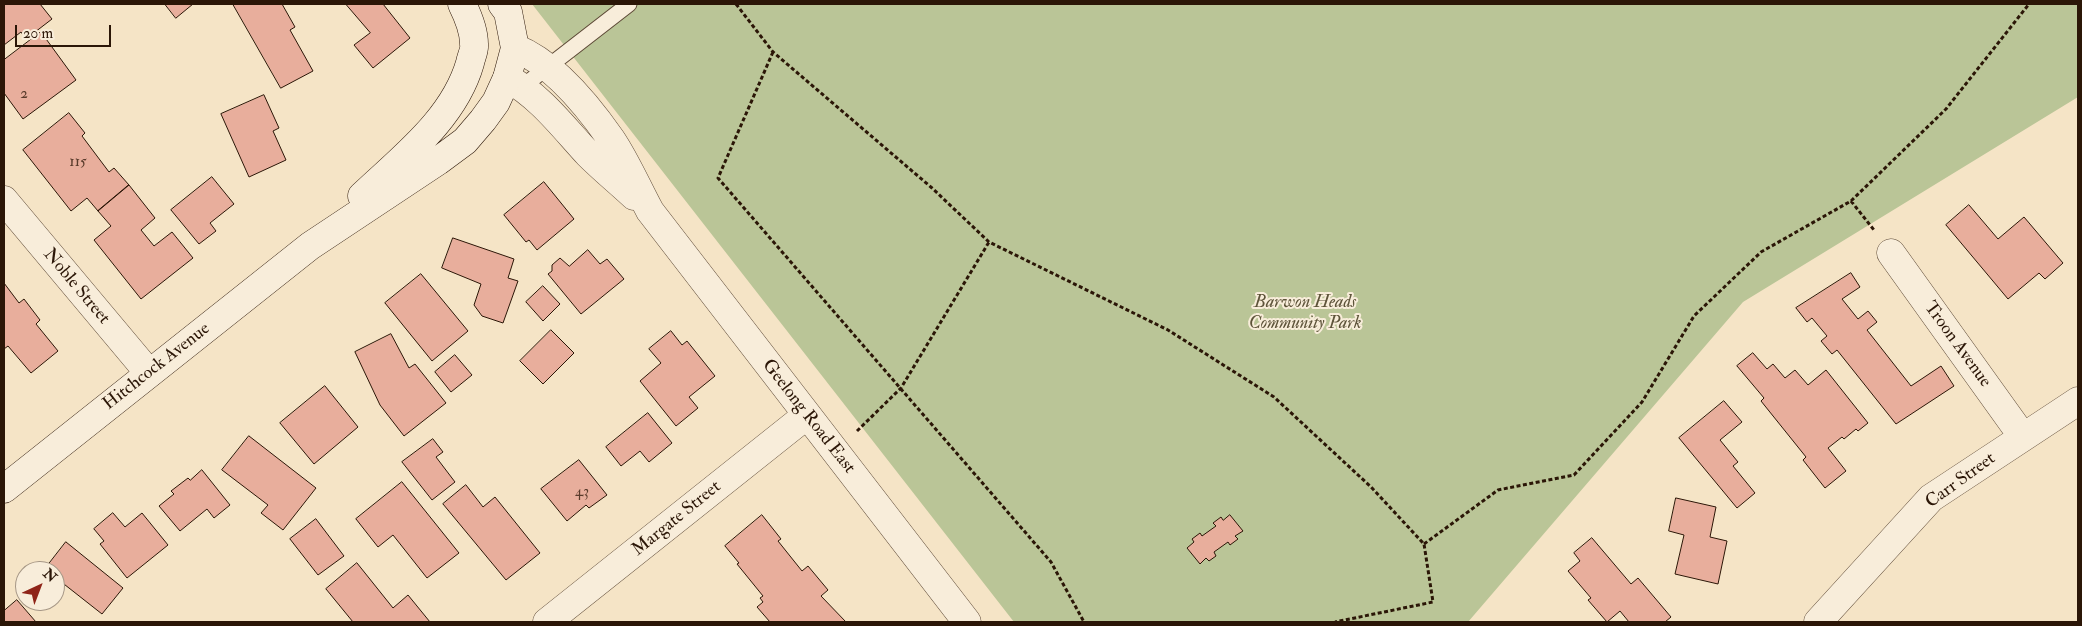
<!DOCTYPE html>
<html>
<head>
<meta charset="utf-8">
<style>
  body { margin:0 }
  #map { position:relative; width:2082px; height:626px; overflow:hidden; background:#f5e4c6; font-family:"IM FELL Double Pica",serif }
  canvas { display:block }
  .frame { position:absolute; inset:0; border:5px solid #2b1607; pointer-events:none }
  .north { position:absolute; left:15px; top:561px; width:50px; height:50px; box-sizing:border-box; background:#f8edda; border:1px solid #a69786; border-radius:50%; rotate:43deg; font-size:14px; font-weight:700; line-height:20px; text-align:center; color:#2b1607 }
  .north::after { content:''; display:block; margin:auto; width:18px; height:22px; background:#8f2418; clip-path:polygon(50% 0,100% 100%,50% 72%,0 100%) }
  .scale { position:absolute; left:15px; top:25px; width:96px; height:22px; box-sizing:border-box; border:2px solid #2b1607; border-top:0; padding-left:6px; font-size:15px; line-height:18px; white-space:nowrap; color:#2b1607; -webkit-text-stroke:4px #f8edda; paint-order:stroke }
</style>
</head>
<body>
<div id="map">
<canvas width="2082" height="626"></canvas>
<div class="frame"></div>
<div class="north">N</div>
<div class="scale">20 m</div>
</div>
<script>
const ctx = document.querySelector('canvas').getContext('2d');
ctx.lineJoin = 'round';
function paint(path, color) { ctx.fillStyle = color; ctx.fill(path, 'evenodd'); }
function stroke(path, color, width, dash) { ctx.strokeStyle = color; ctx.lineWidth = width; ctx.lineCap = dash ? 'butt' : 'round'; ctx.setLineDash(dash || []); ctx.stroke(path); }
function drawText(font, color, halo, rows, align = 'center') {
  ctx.font = font + ' "IM FELL Double Pica",serif'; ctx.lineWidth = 4; ctx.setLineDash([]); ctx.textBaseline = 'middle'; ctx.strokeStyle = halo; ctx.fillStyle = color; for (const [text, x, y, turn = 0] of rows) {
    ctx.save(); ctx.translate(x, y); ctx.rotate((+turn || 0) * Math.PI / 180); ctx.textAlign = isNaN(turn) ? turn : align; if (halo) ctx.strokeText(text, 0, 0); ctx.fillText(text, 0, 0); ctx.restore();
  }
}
paint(new Path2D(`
  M532,4H2078V97L1743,302L1468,622H1014Z`), '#bac597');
const building = new Path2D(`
  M4,4H40L52,19L26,39L21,32L4,45Z
  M165,4H193L176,18Z
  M233,4H282L295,27L290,30L313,71L281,88Z
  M346,4H383L410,38L373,68L354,45L370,33Z
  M41,32L76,80L23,119L4,93V60Z
  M264,95L279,128L273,131L286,160L249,177L221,114Z
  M69,113L85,133L82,136L109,172L114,168L129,185L98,211L87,198L71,211L23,150Z
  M212,177L234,204L210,223L216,231L199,244L171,210Z
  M544,182L574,219L537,250L529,240L526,242L504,215Z
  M129,185L155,218L141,230L154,246L172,232L193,258L141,299L94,240L111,226L98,211Z
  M1969,205L1998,239L2024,217L2063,263L2045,279L2039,273L2008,299L1946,225Z
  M453,238L514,259L508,278L518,281L503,323L482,316L474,305L481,284L442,268Z
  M588,250L600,264L607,259L624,279L581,314L548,274L552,271V265L560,258L569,266Z
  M1851,273L1860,287L1842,299L1858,319L1868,311L1877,322L1867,330L1911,386L1941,366L1954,386L1896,424L1837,350L1832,354L1821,341L1827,336L1812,318L1807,322L1796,308Z
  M421,274L468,331L432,361L385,303Z
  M4,283L19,303L24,299L40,320L36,324L58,351L31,373L8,346L4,349Z
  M543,286L560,304L543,321L526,302Z
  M551,330L574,353L543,384L520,361Z
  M671,331L682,345L687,341L715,376L689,397L698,408L676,426L640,381L661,363L649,349Z
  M391,334L409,368L415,364L446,403L404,436L380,405L355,352Z
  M1753,353L1767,369L1773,364L1785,378L1795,370L1808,385L1826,370L1868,423L1858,431L1856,429L1844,439L1842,437L1828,448L1846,471L1825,488L1803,460L1806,457L1761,401L1764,398L1737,366Z
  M455,355L472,375L451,392L435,372Z
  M325,386L358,427L314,464L280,423Z
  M1724,401L1742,422L1720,440L1738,462L1733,466L1755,493L1737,508L1679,438Z
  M648,413L672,443L649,462L640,451L621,466L606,447Z
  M249,436L316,488L283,530L261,513L268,505L222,470Z
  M433,439L443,452L436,457L455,482L432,500L402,462Z
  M579,460L607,495L589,508L586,505L567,521L541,489Z
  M202,470L230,505L214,518L207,509L180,531L159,506L174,494L171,491L188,478L190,480Z
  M402,482L459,553L427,578L393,535L378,547L356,519Z
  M466,485L483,507L495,497L540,553L506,580L443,504Z
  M1676,498L1716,507L1710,537L1727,541L1718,584L1675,574L1684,535L1669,531Z
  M113,513L125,527L142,513L168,545L127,578L100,544L104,541L94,529Z
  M762,515L781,539L778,541L802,571L808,566L828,590L821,596L846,622H770L757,607L763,602L760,598L763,596L737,564L739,563L725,546Z
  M1230,515L1243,531L1235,536L1238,539L1230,545L1228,542L1214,552L1216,556L1209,561L1206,558L1200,564L1187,548L1194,542L1192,539L1200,533L1202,536L1216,526L1213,523L1221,517L1223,520Z
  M316,519L344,556L318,575L290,539Z
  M1592,538L1631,584L1638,578L1671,617L1665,622H1629L1620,611L1607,622L1588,600L1591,598L1568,571L1580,561L1574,553Z
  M66,542L123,588L102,614L55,577V571H47L45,569Z
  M357,563L393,608L408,595L430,622H353L326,589Z
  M17,600L36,622H4V611Z`);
paint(building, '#e8ae9c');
stroke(building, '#2b1607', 1);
const lane = new Path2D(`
  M522,87L629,4`);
const street = new Path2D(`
  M515,48C554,63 588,106 611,139C626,161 637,187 650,211L967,622
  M507,78C540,96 563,127 588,154C603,169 619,182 634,196
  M4,200L149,373
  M1891,253L2023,437
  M547,622L807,415
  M1818,622L1931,498L2078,401`);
const secondary = new Path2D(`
  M362,196C402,158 454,119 470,63C471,57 475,50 474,44C474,30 468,16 462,4
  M4,489L310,246L438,161L465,141L483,120L496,102L507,78L515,48L508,12L502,4`);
stroke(lane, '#5e4a37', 17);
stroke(street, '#5e4a37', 29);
stroke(secondary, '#2b1607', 29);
stroke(new Path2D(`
  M736,4L773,52L932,188L989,242L1168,330L1274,397L1371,487L1424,544L1433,602L1335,622
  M773,52L718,178L1051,562L1084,622
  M1851,201L1874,230
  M857,431L901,388L989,242
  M1424,544L1498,490L1574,475L1642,402L1694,316L1761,252L1851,201L1946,109L2029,4`), '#2b1607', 3, [4, 2.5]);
stroke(lane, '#f8edda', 15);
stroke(street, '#f8edda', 28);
stroke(secondary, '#f8edda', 28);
drawText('15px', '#5a3c2c', null, [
  ["2",24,95],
  ["115",78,163],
  ["43",582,493]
]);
drawText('18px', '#2b1607', '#f8edda', [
  ["Noble Street",76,287,50],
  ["Troon Avenue",1957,345,54],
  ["Hitchcock Avenue",157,367,-38],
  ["Geelong Road East",808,417,52],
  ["Carr Street",1961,481,-36],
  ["Margate Street",677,519,-39]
]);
drawText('italic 18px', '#5d5339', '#f8edda', [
  ["Barwon Heads",1305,303],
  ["Community Park",1305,324]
]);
</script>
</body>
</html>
